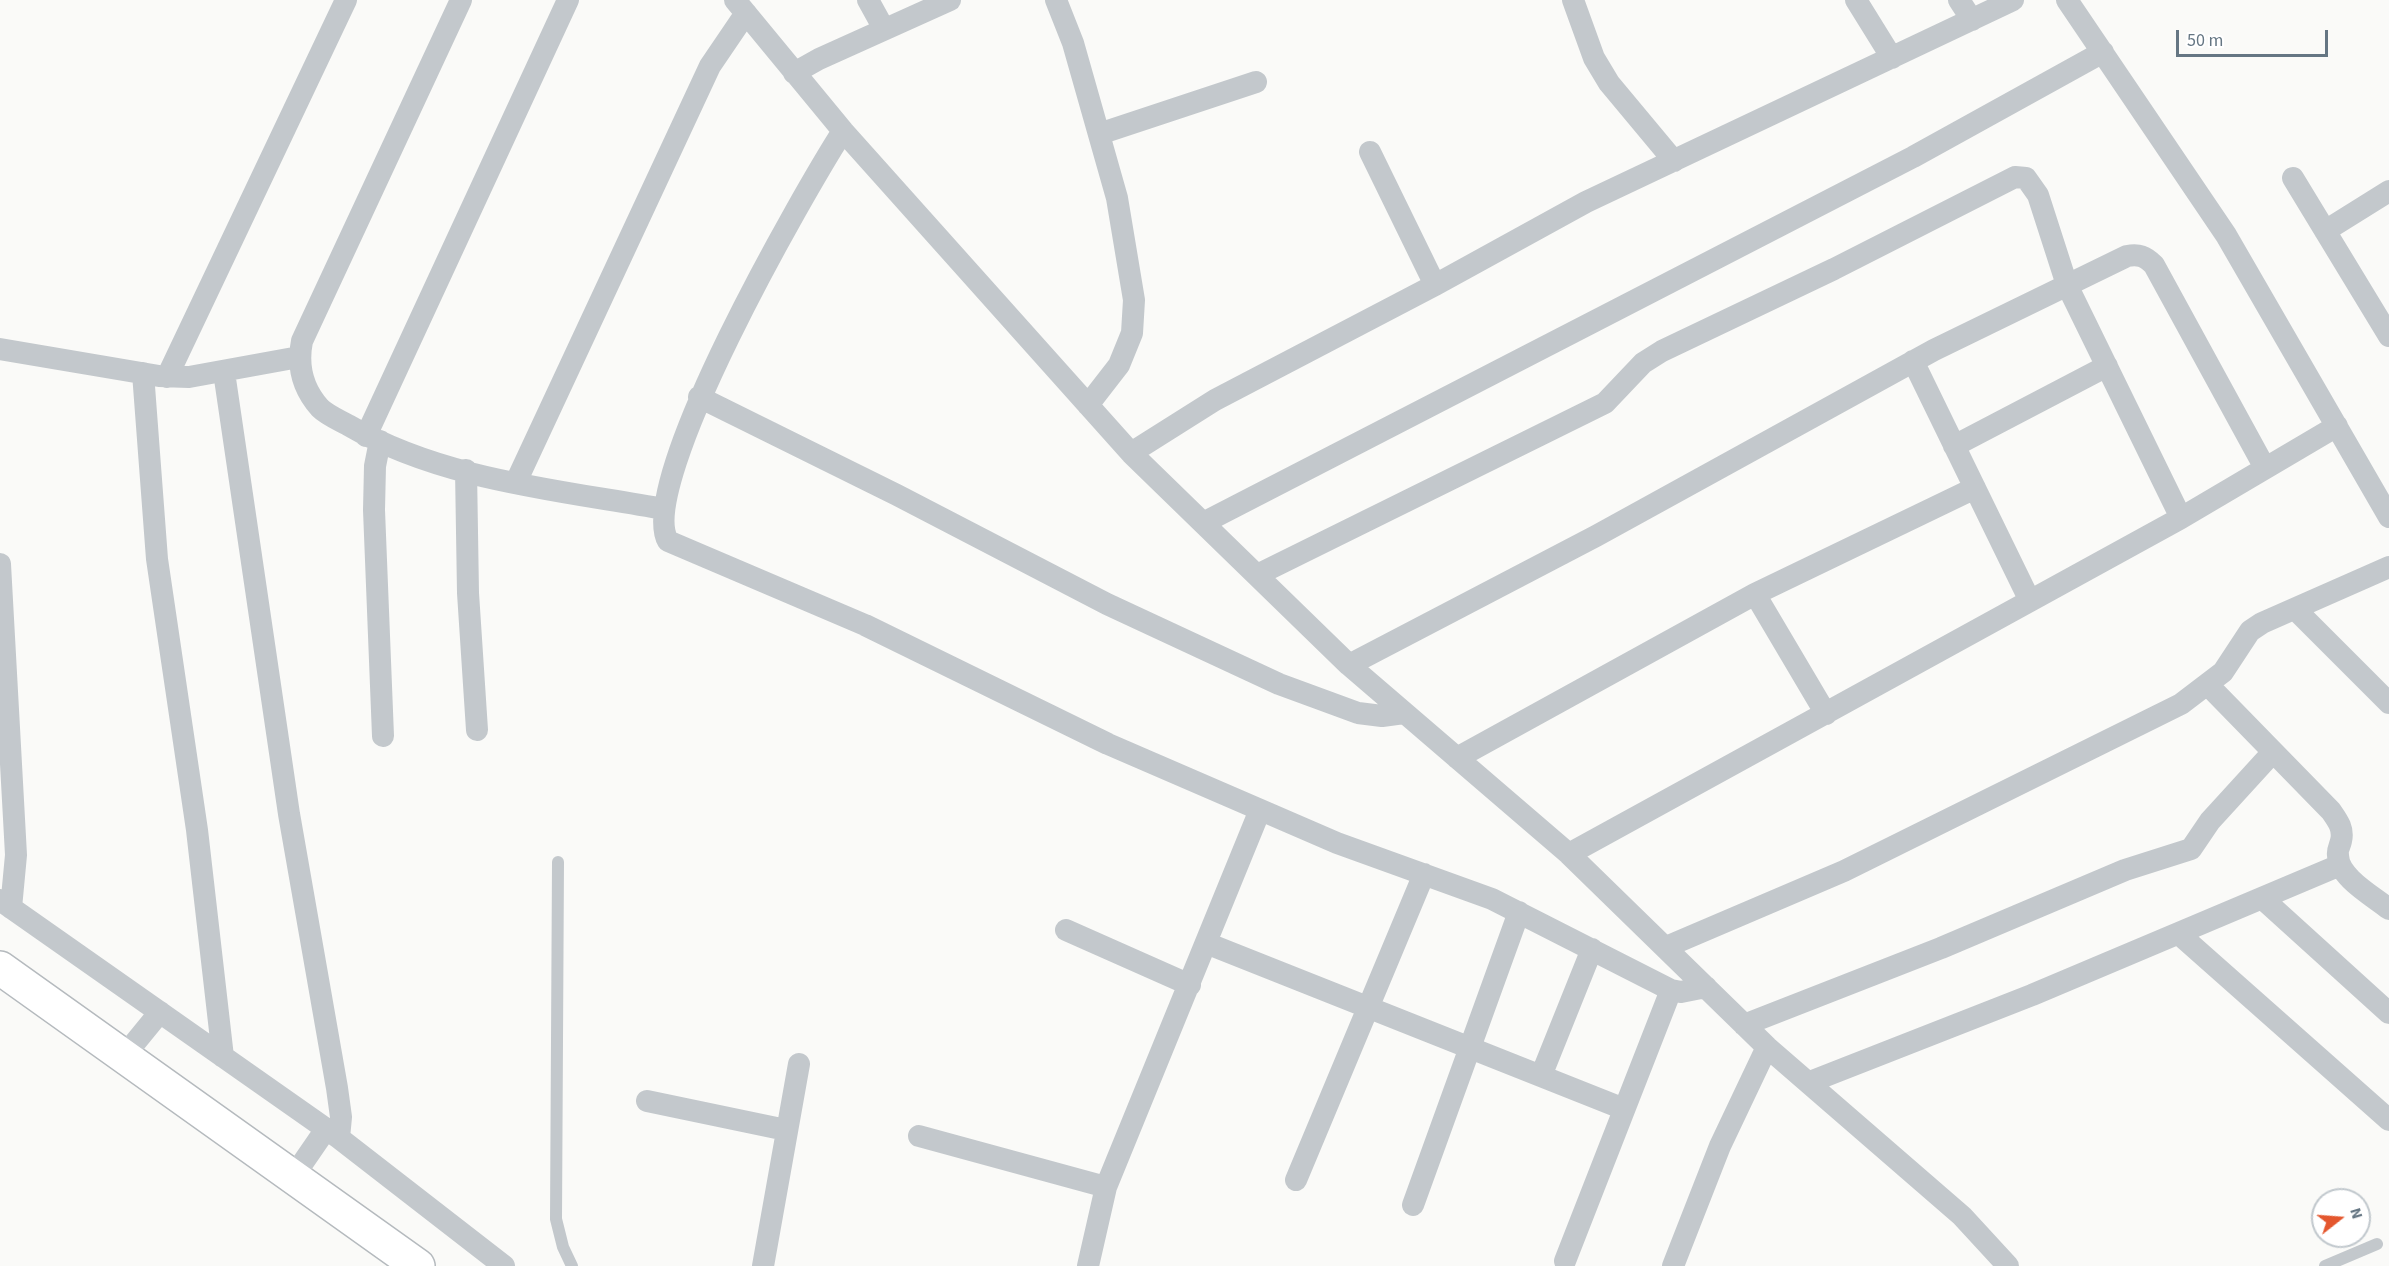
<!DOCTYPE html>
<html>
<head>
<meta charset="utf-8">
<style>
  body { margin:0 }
  #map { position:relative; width:2389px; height:1266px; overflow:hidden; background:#fafaf8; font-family:"Source Sans 3",sans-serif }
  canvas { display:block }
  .north { position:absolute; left:2311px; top:1188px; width:60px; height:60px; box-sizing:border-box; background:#fff; border:2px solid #c1c8cd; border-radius:50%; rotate:73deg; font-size:16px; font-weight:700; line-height:24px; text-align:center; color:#657683 }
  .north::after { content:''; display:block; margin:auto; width:21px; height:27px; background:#e4572e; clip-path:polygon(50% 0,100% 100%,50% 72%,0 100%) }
  .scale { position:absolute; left:2176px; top:30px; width:152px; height:27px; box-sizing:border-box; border:3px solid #657683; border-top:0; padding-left:8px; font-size:18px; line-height:21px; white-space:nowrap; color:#657683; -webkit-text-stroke:4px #fff; paint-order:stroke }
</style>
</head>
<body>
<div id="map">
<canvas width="2389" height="1266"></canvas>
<div class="north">N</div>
<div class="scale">50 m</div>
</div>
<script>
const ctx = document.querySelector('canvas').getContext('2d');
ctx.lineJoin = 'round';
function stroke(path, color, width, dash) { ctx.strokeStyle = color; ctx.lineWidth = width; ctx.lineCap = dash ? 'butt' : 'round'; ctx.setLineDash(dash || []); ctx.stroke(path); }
const primary = new Path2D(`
  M0,968L418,1266`);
stroke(primary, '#b5babe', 36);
stroke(new Path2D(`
  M558,862L556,1219L563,1247L572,1266
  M2325,1266L2377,1244`), '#c3c8cc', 12);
stroke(new Path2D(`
  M461,0L302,341C297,366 303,389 320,408C327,415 339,420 348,425C442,480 559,490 664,509
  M735,0L843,131L1131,453L1349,665L1569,854L1767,1047L1962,1216L2008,1266
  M868,0L884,29
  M1056,0L1073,43L1117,198L1134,300L1132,333L1119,365L1088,405
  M1573,0L1594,58L1609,83L1674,161
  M1856,0L1892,58
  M1959,0L1972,20
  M2067,0L2226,235L2389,517
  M794,73L819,59L950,0
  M843,131C805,190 635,485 668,541L865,625L1108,744L1337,843L1492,899L1671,990L1681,992L1706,987
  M1099,134L1256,82
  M1370,152L1435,285
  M2293,178L2389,336
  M2325,231L2389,191
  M0,349L159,376L189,377L299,357
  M1913,361L2030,601
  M224,372L289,814L337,1088L341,1117L339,1138
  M143,373L157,559L197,830L223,1057
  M167,377L346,0
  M699,397L897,495L1107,604L1279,684L1358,713L1382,716L1404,713
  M366,436L568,0
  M380,441L375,466L374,510L383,736
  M1954,446L2107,366
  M1131,453L1215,400L1435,285L1586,202L2013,0
  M466,470L468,593L477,730
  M516,482L710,66L746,13
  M1203,523L1913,157L2103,52
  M0,564L16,855L11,908
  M1257,575L1605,403L1643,363L1662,351L1834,269L2015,177L2026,178L2038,195L2067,285L2181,518
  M1755,594L1826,714
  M2295,609L2389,703
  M1349,665L1596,536L1934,350L2127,256C2139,254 2145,256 2154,265L2265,468
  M2208,685L2331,811C2338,821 2344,829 2341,841C2340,846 2337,850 2338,855C2338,877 2373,896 2389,909
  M1457,758L1755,594L1975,488
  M1569,854L2181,518L2337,426
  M2262,898L2389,1013
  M0,900L339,1138L504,1266
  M1066,930L1190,985
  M2179,934L2389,1120
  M1206,943L1624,1109
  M1666,947L1844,871L2181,704L2223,672L2250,631L2262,623L2389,567
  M1744,1025L1941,948L2125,870L2191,849L2210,821L2273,752
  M124,1056L160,1012
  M1541,1076L1592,949
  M1810,1082L2032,995L2340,865
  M647,1101L786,1130
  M919,1136L1106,1187
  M293,1177L326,1129
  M1296,1180L1424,874
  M1413,1205L1519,912
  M1565,1261L1671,990
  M763,1266L799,1064
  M1088,1266L1106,1187L1260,810
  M1673,1266L1720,1146L1767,1047`), '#c3c8cc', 22);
stroke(primary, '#fff', 33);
</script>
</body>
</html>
